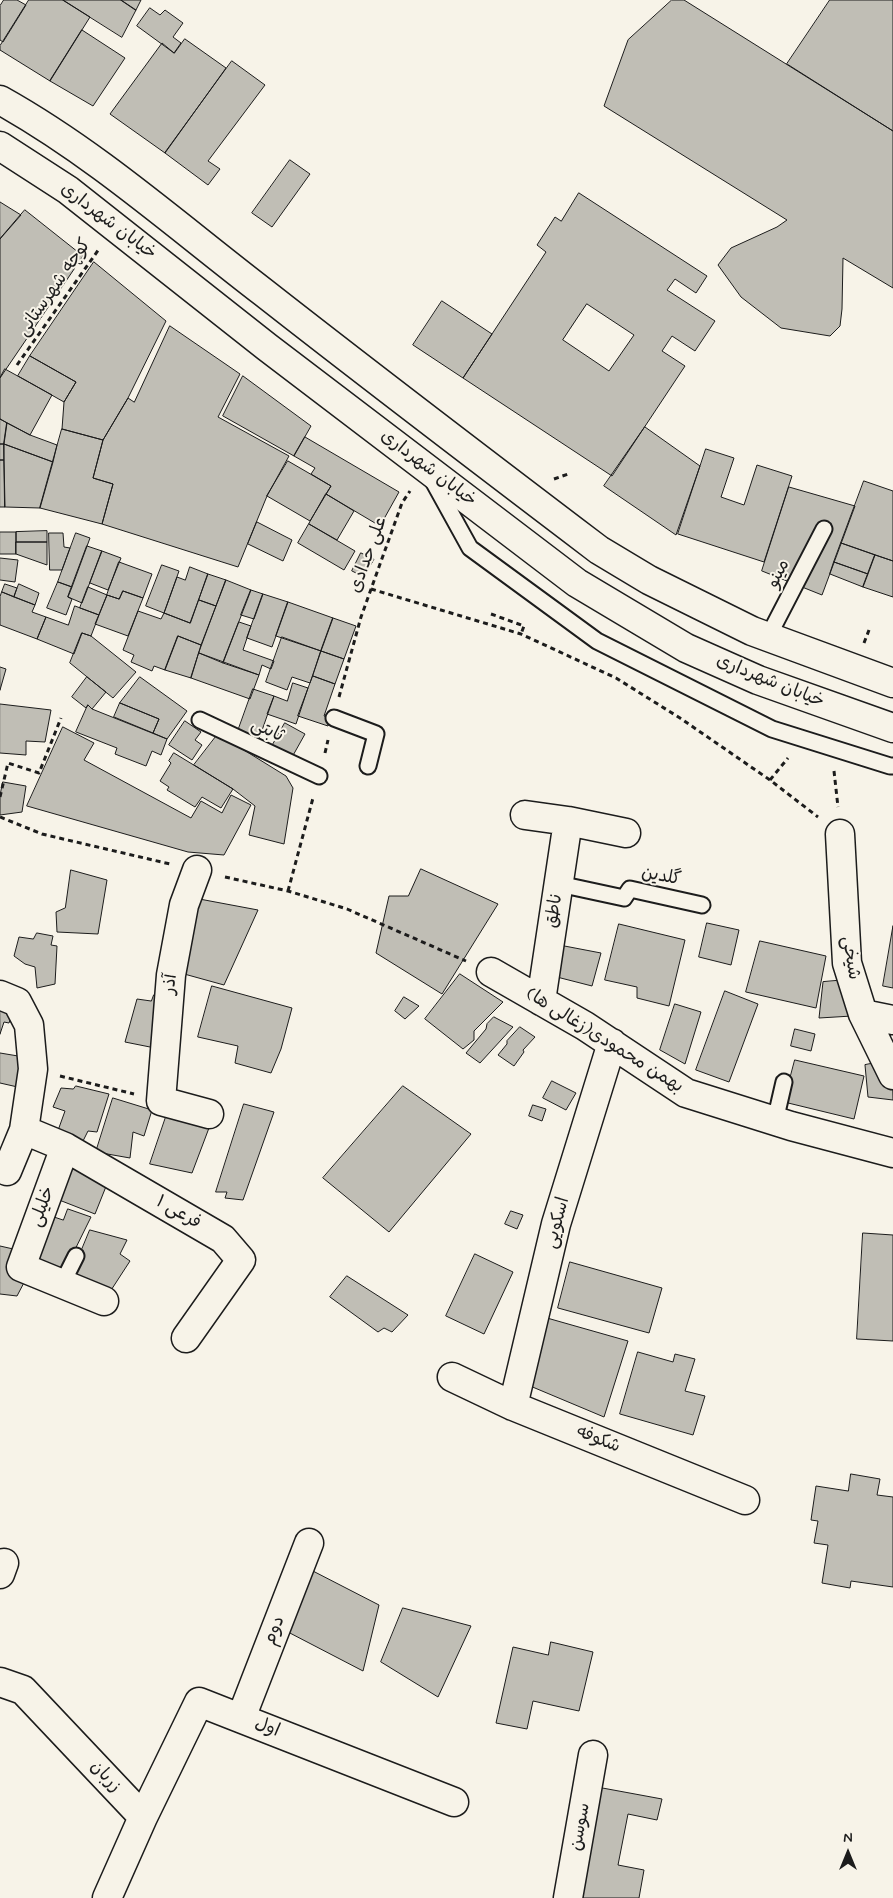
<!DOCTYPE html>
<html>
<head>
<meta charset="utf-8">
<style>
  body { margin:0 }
  #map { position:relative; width:893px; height:1898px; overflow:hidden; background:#f7f3e8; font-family:Mynerve,sans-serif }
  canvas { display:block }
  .north { position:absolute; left:823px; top:1828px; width:50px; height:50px; -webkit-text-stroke:4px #f7f3e8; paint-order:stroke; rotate:0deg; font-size:14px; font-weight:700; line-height:20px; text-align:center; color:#1c1c1c }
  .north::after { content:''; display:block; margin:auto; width:18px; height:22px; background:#1c1c1c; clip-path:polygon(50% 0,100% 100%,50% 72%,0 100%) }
</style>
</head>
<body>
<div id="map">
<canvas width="893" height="1898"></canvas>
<div class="north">N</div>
</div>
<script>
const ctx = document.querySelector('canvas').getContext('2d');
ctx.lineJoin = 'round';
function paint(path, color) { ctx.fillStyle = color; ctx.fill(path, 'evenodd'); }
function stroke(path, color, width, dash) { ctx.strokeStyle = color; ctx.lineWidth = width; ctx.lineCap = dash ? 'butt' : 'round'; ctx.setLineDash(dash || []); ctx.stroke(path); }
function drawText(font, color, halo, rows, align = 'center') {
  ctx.font = font + ' Mynerve,"Playpen Sans Arabic",sans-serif'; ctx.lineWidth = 4; ctx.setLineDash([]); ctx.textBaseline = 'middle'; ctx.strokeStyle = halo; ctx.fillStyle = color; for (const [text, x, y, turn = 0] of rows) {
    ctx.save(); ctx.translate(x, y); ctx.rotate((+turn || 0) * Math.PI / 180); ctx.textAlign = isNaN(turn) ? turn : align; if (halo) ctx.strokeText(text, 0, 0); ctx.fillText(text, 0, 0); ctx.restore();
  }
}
const building = new Path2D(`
  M4,0H17L26,5L3,42L0,40V6Z
  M29,0H63L90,17L50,81L0,50V46Z
  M63,0H121L136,10L122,37Z
  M121,0H141L136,10Z
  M672,0H684L893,131V288L843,258L842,309L840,326L830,336L781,328L741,297L718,265L731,248L777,227L787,220L604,106L628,40Z
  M830,0H893V131L787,64Z
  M150,8L160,15L165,10L183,23L173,37L181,43L174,53L137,26Z
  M82,30L125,58L93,106L50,81Z
  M185,39L226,68L165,153L110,114L162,43L174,53Z
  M232,61L265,85L208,161L220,169L208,185L165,153Z
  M290,160L310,174L272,227L252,213Z
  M579,193L707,276L696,293L675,279L667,290L715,321L695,351L672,336L662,351L685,366L612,476L463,378L546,252L537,245L555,217L561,221ZM587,304L634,335L609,371L563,340Z
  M0,202L21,215L0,239Z
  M25,210L83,256L0,378V239Z
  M94,262L166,321L128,398L103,440L62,429L64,402L76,382L30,356Z
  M442,301L492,334L463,378L413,345Z
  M170,326L240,374L218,417L289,456L267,496L238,567L102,524L113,484L93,478L103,440L128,398L134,402Z
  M30,356L76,382L64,402L18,376Z
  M5,369L52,395L30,435L0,419V378Z
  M243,376L311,426L294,456L223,416Z
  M0,419L7,423L4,444H0Z
  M7,423L30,435L57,445L53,462L4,444Z
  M645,427L700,466L676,535L604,486Z
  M62,429L103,440L93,478L113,484L102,524L40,508Z
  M305,437L399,492L380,526L326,494L331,486L311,474L315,468L294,456Z
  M0,444H4V460H0Z
  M4,444L53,462L40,508L5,507Z
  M706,449L734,458L721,497L744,505L757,465L792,476L764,562L678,534Z
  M0,460H4L5,507H0Z
  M288,461L331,486L310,521L267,496Z
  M864,481L893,491V561L841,543Z
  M789,487L855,506L822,595L762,571Z
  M326,494L354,511L337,540L309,524Z
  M257,522L292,540L283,561L248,544Z
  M309,524L355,551L344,570L298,543Z
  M47,531V542H16V532Z
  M0,532H16V554H0Z
  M49,533H63L64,547L70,548L62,570H50Z
  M76,533L90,538L72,587L58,582Z
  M16,542H47V565L16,554Z
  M841,543L875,555L868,574L834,562Z
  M87,546L102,551L82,603L68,597Z
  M102,551L121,558L108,590L90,583Z
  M361,553L374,559L364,577L352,571Z
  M875,555L893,561V597L863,587Z
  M0,558L18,560L15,582L0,580Z
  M119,562L152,574L143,598L123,591L119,599L107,595Z
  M834,562L868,574L863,587L830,574Z
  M162,565L179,571L164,613L146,606Z
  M190,567L208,574L190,623L164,613L177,577L185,580Z
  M208,574L226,580L216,606L199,600Z
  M226,580L251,590L223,663L199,653Z
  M58,582L72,587L68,597L72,599L66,615L47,608Z
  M5,584L17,588L14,597L2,592Z
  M19,584L39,593L35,605L14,597Z
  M88,587L107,595L99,615L80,608Z
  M251,590L263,594L254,619L241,615Z
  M123,591L143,598L128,636L95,624L107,595L119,599Z
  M2,592L35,605L32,612L46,617L37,639L0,625V597Z
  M263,594L288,602L272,647L247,638Z
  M199,600L216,606L201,645L178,636L165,670L154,666L152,671L131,662L134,655L123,650L138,611L161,619L164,613L190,623Z
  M288,602L333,618L321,651L276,636Z
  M75,606L99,615L91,636L82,633L74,654L37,639L46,617L68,625Z
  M333,618L356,626L344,659L321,651Z
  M239,622L251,626L243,650L274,661L271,669L262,665L259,675L223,663Z
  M82,633L91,636L136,672L113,698L70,663Z
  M178,636L201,645L191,678L165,670Z
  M282,637L321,651L310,683L292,677L287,690L266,682Z
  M321,651L344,659L335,684L313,676Z
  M199,653L259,675L250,699L191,678Z
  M0,667L6,669L0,690Z
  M313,676L335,684L324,716L331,718L328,726L298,716Z
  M87,677L106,692L92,709L88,705L86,708L72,697Z
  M140,677L187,711L167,739L153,733L159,719L120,703Z
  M293,683L308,688L296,724L267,714L274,696L287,701Z
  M253,689L274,696L259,739L238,731Z
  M120,703L159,719L153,733L114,717Z
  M0,704L51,710L45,742L26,741V755L0,753Z
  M88,705L92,709L167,739L161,755L152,751L146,766L115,754L117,748L76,732Z
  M185,721L201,732L195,740L202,745L192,760L169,745Z
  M285,723L305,734L291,759L271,748Z
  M63,727L94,743L84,760L191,818L201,801L222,813L231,795L251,805L224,855L188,852L27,806Z
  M218,734L286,776L293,788L284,844L249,835L255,806L233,789L194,765Z
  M174,753L233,789L221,808L202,797L195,807L167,790L169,787L160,781L171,763L169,761Z
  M3,782L26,786L22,812L0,815V796Z
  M421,869L498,904L442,994L376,953L389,896H408Z
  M71,870L107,880L98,934L57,932L56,912L65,908Z
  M194,898L258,910L224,985L177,972Z
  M707,923L739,930L731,965L699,957Z
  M619,924L685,940L669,1006L637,998V987L605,980Z
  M893,926V988L883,986Z
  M37,933L53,936L51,945L57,946L55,984L37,988L35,967L25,964L14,956L19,937L33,939Z
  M760,941L826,956L816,1008L746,992Z
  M554,944L601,953L592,986L549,975Z
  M460,974L503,1002L474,1031V1040L463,1049L425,1019Z
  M846,980L852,1016L819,1018L823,982Z
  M212,986L292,1008L281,1049L271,1073L235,1063L238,1046L198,1037Z
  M725,991L758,1004L729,1082L696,1070Z
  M154,995L173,998L165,1050L125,1042L137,999L151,1001Z
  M404,997L419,1006L405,1019L395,1011Z
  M0,1004L14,1009L9,1023L4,1022L0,1034Z
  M675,1004L701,1012L685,1064L660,1050Z
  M494,1017L513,1027L480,1063L466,1053L486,1029L487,1024Z
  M520,1027L535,1037L523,1050L524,1052L514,1066L498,1055L507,1044V1041Z
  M795,1029L815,1034L811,1051L791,1046Z
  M0,1053L30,1058L22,1088L0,1083Z
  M795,1060L864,1076L854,1119L784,1102Z
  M892,1060L893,1100L868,1097L865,1065Z
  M552,1081L576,1093L566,1110L543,1098Z
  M76,1086L109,1094L97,1132L88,1131L80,1147L56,1136L65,1111L53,1107L61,1088L73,1089Z
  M403,1086L471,1134L389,1232L323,1178Z
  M113,1098L152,1110L144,1136L133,1132L130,1158L96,1152Z
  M244,1104L274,1112L243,1200L225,1198L227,1192H216Z
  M533,1105L546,1109L542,1121L529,1116Z
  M169,1108L212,1120L192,1173L150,1164Z
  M68,1162L109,1179L95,1214L54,1198Z
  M68,1209L91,1217L61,1278L29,1264L48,1215L63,1220Z
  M511,1211L523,1215L517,1229L505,1224Z
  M90,1230L127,1240L120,1254L130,1261L104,1301L69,1281Z
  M863,1233L893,1235V1341L857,1339Z
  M0,1246L22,1251L28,1275L17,1296L0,1294Z
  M475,1254L513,1272L484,1334L446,1316Z
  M570,1262L662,1288L649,1333L558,1308Z
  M347,1276L408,1315L392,1332L384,1328L378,1332L330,1297Z
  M540,1316L628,1341L604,1417L523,1383Z
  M638,1352L673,1362L675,1354L695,1359L685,1391L705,1396L693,1435L620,1414Z
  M851,1474L880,1479L877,1495L893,1497V1587L851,1581L850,1588L822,1583L828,1545L814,1543L818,1521L811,1520L816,1486L848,1491Z
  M309,1569L379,1605L363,1671L286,1631Z
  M403,1608L471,1626L438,1697L381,1662Z
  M551,1642L593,1652L579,1711L533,1701L527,1729L496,1723L513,1647L548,1655Z
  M597,1787L662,1799L657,1820L628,1814L618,1865L644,1870L639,1898H574Z`);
paint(building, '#c0beb5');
stroke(building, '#1c1c1c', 1);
const service = new Path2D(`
  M433,481L470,548L597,641L772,729L890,766H893
  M768,637L824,529
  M334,718L376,734L368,766
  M200,720L319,776
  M559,884L624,898L630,889L702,905
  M775,1121L784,1082
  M62,1284L76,1256`);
const minor = new Path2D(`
  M525,815L568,821L626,833
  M840,834L847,963L863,1014L893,1075
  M197,870L184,905L171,975L161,1101L209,1114
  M491,972L585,1026L686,1093L791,1126L893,1153
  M0,995L17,1002L29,1025L33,1069L24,1130L7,1171
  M541,1001L568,821
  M863,1014L893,1020
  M24,1130L65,1147L223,1239L241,1260L186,1338
  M65,1147L21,1267L104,1301
  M452,1377L513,1406L745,1500
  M513,1406L556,1224L612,1043
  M0,1574L4,1563
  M0,1682L23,1690L143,1817
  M241,1718L309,1543
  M107,1898L143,1817L199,1702L454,1802
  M568,1898L593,1755`);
const primary = new Path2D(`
  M0,100C95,153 177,226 263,292C374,379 487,465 599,550L649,580L752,631L893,683
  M0,146L68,190L267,347L577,583L686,648L758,680L893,728`);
stroke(service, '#1c1c1c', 19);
stroke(minor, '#1c1c1c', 31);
stroke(primary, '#1c1c1c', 31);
stroke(new Path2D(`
  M17,365L99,249
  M554,479L568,474
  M371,589L521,634L616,678L680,718L770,780L818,817
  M491,614L524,626L521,634
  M864,643L869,630
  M339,697L361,617L402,503L410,491
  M325,753L328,740
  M834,771L838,807
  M770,780L788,758
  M0,797L8,763L39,773L61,718
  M0,817L42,834L170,864
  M225,877L288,891L347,909L466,961
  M288,891L313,798
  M60,1076L134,1094`), '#1c1c1c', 3, [5, 4]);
stroke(service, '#f7f3e8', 15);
stroke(minor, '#f7f3e8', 28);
stroke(primary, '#f7f3e8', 28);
drawText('18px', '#1c1c1c', '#f7f3e8', [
  ["خیابان شهرداری",108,222,37],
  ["کوچه شهرستانی",55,288,-55],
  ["خیابان شهرداری",428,469,37],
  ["علی حدادی",369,555,-70],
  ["مینو",779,574,-63],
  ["خیابان شهرداری",770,682,22],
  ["ثابتی",267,731,25],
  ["گلدین",661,877,11],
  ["ناطق",555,911,-81],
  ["شیخی",850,958,81],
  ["آذر",171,984,-83],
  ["بهمن محمودی(زغالی ها)",604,1041,32],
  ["خلیلی",43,1207,-70],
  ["فرعی ۱",178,1213,30],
  ["اسکویی",558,1223,-75],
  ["شکوفه",598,1440,22],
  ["دوم",275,1631,-69],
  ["اول",267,1728,22],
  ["زربان",105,1777,47],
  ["سوسن",581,1827,-80]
]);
</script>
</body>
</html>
